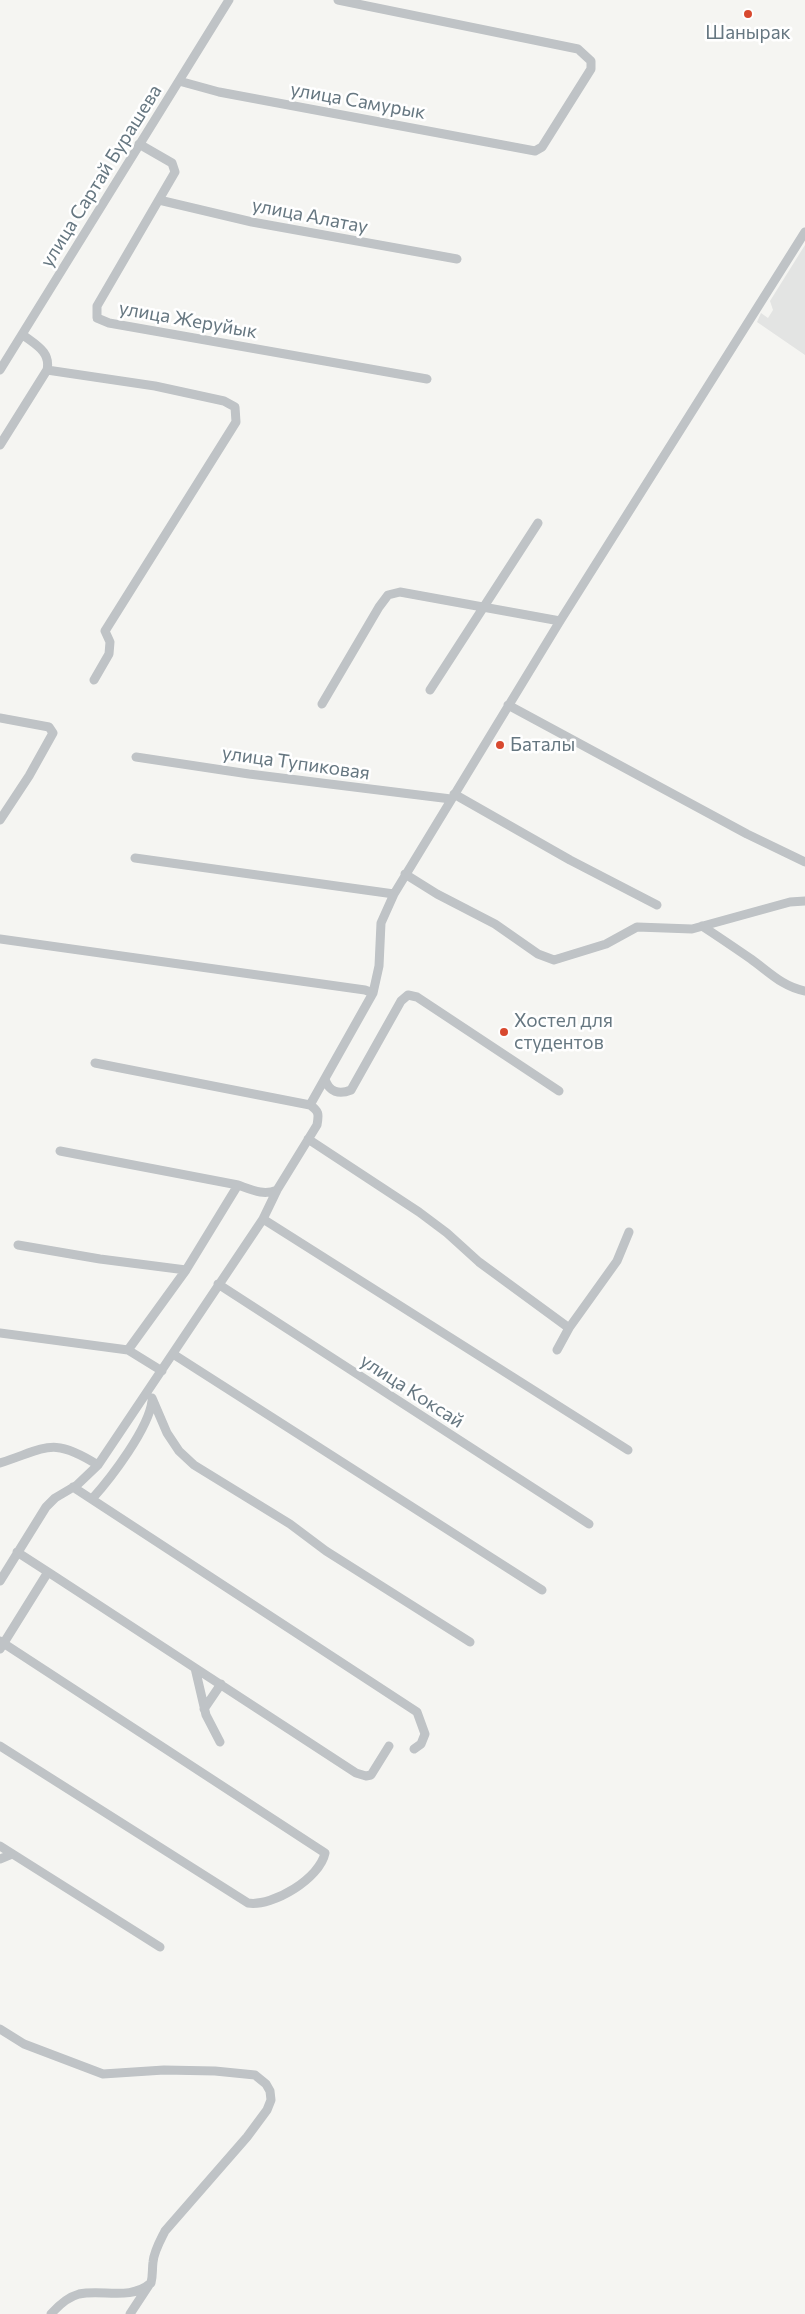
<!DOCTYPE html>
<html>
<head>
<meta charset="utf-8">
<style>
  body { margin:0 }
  canvas { display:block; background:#f5f5f2 }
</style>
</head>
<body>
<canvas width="805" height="2314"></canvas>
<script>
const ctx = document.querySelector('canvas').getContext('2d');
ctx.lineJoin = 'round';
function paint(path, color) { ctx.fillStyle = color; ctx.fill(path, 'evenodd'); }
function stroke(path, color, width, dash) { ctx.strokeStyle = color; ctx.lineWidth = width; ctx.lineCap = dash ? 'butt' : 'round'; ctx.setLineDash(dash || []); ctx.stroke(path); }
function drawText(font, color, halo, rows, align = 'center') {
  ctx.font = font + ' Commissioner,sans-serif'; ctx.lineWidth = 5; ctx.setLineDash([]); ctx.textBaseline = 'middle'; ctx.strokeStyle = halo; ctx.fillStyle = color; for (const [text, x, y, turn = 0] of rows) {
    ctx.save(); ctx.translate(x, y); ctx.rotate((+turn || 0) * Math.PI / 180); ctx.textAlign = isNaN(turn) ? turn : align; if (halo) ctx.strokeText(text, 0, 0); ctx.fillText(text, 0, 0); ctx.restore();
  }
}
paint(new Path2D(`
  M805,245V355L757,322L761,313L768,318L773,310L770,301Z`), '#e3e4e3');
stroke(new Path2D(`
  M179,81L219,92L535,151L542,147L591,69V61L578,49L338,0
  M139,144L172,163L175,172L97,306V318L109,323L427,379
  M159,200L252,222L457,259
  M23,335C36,345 51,352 47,370
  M0,370L229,0
  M0,445L47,370L155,386L224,401L235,407L236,422L105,631L110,642L109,654L94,680
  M430,690L538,523
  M322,704L379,607L388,595L400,592L560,621
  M508,705L747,834L805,862
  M0,718L49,727L53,733L29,776L0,820
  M136,757L249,774L451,799
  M454,794L570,860L657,905
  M135,858L394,894
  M405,874L437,894L495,924L538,954L554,960L606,944L637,927L692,929L790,902L805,901
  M702,926C719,937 735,948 751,959C769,972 783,987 805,991
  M0,939L365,990L373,993
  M325,1079C329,1092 339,1095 351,1090L401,1001L408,995L417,997L559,1091
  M310,1105L373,993L379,966L381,923L394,894L560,621L805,232
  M308,1139L419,1212L447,1233L479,1262L569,1328L557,1350
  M60,1151L238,1185C252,1190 264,1196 277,1190
  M263,1219L628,1450
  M18,1245L100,1259L186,1270
  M218,1284L589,1524
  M569,1328L617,1261L629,1232
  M0,1333L128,1350L162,1371
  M128,1350L186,1270L238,1185
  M173,1354L542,1590
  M152,1398L167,1433L179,1451L194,1465L290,1524L326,1551L470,1642
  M0,1463C47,1448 52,1436 98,1465
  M73,1487L417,1712L425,1734L421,1744L414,1749
  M92,1499C111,1478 149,1428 152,1401
  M48,1572L356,1773L366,1776L371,1775L389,1746
  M0,1581L46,1507L55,1498L77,1485L98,1465L263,1219L277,1190L317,1125C319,1114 319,1111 310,1105L95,1063
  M0,1641L325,1853C320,1878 273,1907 248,1903L0,1746
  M0,1649L48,1572L17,1552
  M195,1668L206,1715L220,1742
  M204,1709L221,1684
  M0,1846L160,1947
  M0,1859L12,1854
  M0,2029L24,2044L103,2074L164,2070L215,2071L255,2075L266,2084L270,2091L271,2100L267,2110L247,2137L165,2231C160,2241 154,2251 153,2262C152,2270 153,2275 151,2283C130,2301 103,2289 79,2294C68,2297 58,2306 51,2314
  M130,2314L149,2285`), '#bfc3c6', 9);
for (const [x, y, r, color] of [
  [748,14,5,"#d8492f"],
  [500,745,5,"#d8492f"],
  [504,1032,5,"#d8492f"]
]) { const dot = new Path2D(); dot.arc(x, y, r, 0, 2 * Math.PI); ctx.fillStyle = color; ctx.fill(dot); stroke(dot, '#fff', 2); }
drawText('19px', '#667781', '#fff', [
  ["Шанырак",748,33,"center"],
  ["Баталы",510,745],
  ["Хостел для",514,1021],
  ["студентов",514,1043]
], 'left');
drawText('19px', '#667781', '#fff', [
  ["улица Самурык",358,101,10],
  ["улица Сартай Бурашева",101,176,-58],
  ["улица Алатау",310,216,11],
  ["улица Жеруйык",188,320,10],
  ["улица Тупиковая",296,763,8],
  ["улица Коксай",412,1391,33]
]);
</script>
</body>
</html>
